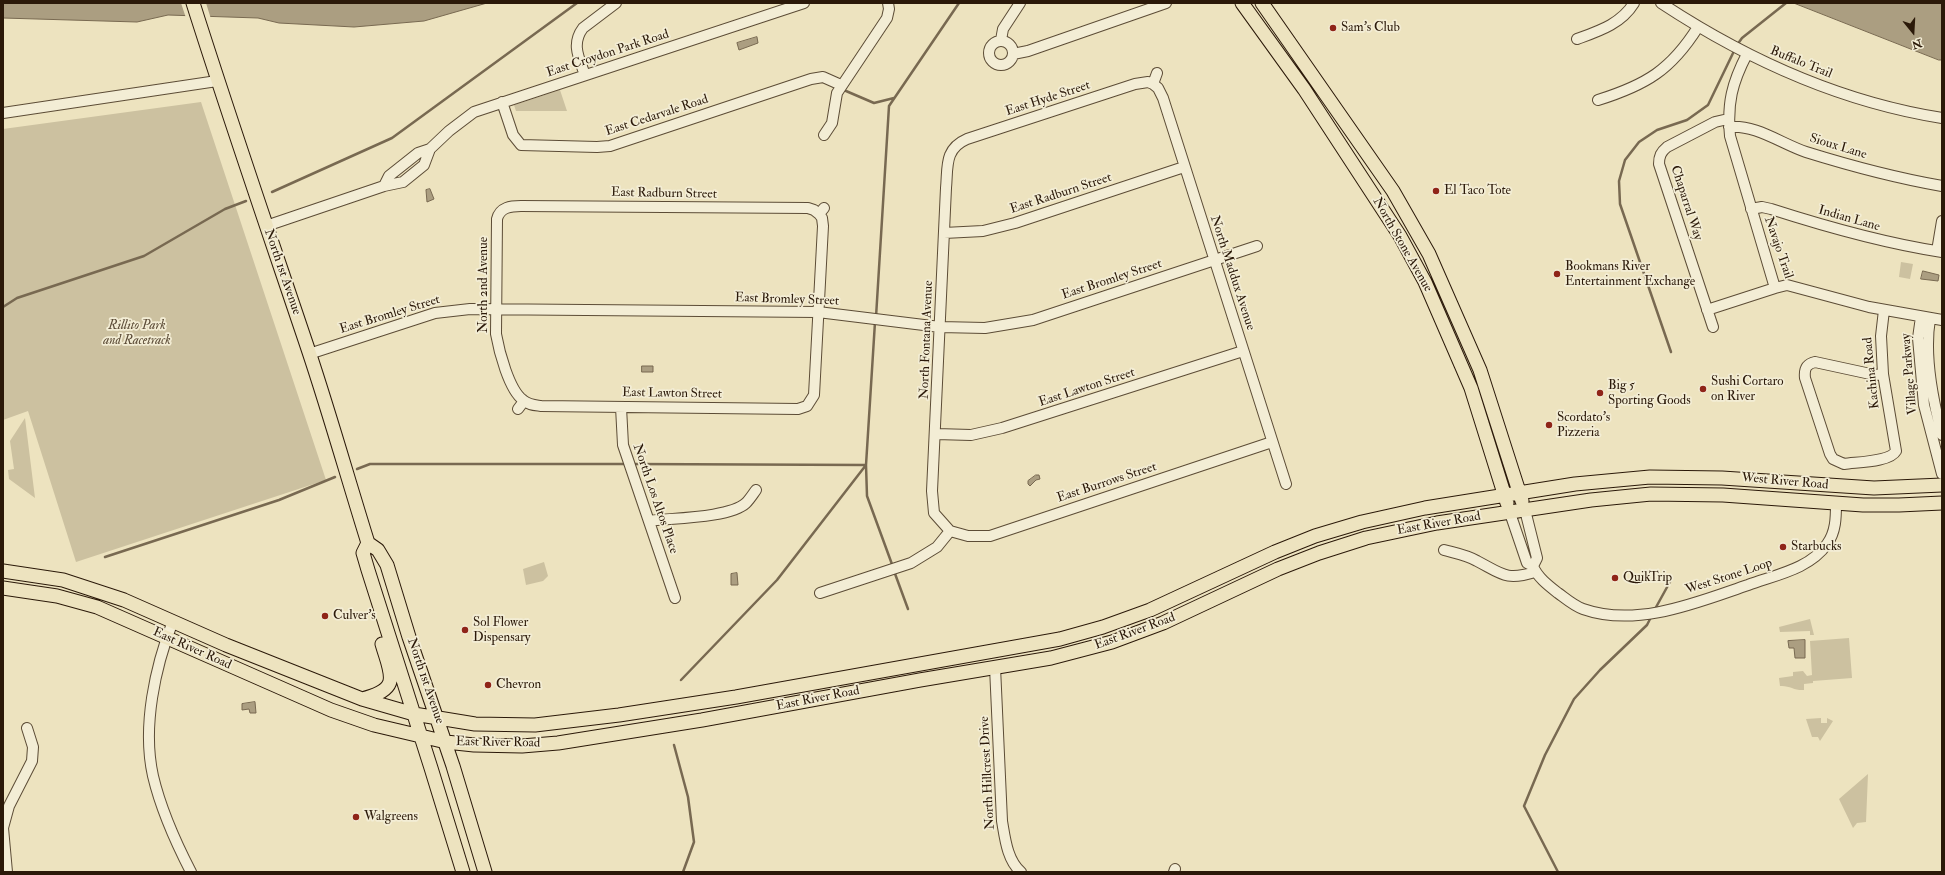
<!DOCTYPE html>
<html>
<head>
<meta charset="utf-8">
<style>
  body { margin:0 }
  #map { position:relative; width:1945px; height:875px; overflow:hidden; background:#ede3bf; font-family:"IM FELL Double Pica",serif }
  canvas { display:block }
  .frame { position:absolute; inset:0; border:4px solid #2b1909; pointer-events:none }
  .north { position:absolute; left:1893px; top:12px; width:40px; height:40px; -webkit-text-stroke:3px #f3edd5; paint-order:stroke; rotate:162deg; font-size:11px; font-weight:700; line-height:16px; text-align:center; color:#2b1909 }
  .north::after { content:''; display:block; margin:auto; width:14px; height:18px; background:#2b1909; clip-path:polygon(50% 0,100% 100%,50% 72%,0 100%) }
</style>
</head>
<body>
<div id="map">
<canvas width="1945" height="875"></canvas>
<div class="frame"></div>
<div class="north">N</div>
</div>
<script>
const ctx = document.querySelector('canvas').getContext('2d');
ctx.lineJoin = 'round';
function paint(path, color) { ctx.fillStyle = color; ctx.fill(path, 'evenodd'); }
function stroke(path, color, width, dash) { ctx.strokeStyle = color; ctx.lineWidth = width; ctx.lineCap = dash ? 'butt' : 'round'; ctx.setLineDash(dash || []); ctx.stroke(path); }
function drawText(font, color, halo, rows, align = 'center') {
  ctx.font = font + ' "IM FELL Double Pica",serif'; ctx.lineWidth = 3.5; ctx.setLineDash([]); ctx.textBaseline = 'middle'; ctx.strokeStyle = halo; ctx.fillStyle = color; for (const [text, x, y, turn = 0] of rows) {
    ctx.save(); ctx.translate(x, y); ctx.rotate((+turn || 0) * Math.PI / 180); ctx.textAlign = isNaN(turn) ? turn : align; if (halo) ctx.strokeText(text, 0, 0); ctx.fillText(text, 0, 0); ctx.restore();
  }
}
paint(new Path2D(`
  M560,90L567,111H516L514,105Z
  M201,102L326,480L76,562L28,411L3,420V129Z
  M1901,262L1913,264L1910,279L1899,277Z
  M25,418L35,498L9,479L8,470L14,469L10,441Z
  M544,562L548,576L543,581L526,585L523,569Z
  M1810,619L1814,635H1810V631L1780,632L1779,627Z
  M1849,638L1852,678L1813,681V683L1804,684V690C1795,691 1789,685 1780,686L1779,678L1793,676V672L1803,671L1807,676L1812,675L1810,641Z
  M1821,718V723H1827V718L1833,721L1820,741L1818,737H1812L1806,719Z
  M1868,774L1866,822L1857,823L1853,828L1839,799Z`), '#ccc1a0');
const water = new Path2D(`
  M3,3H487L424,21L354,27L279,23L258,18L168,15L137,22L3,18Z
  M1794,3H1942V60H1939Z
  M757,37L758,43L739,50L737,43Z
  M430,189L434,199L427,202L426,190Z
  M1923,271L1939,275L1938,281L1921,279Z
  M642,366H653V372H642Z
  M1036,475H1039L1040,479L1036,480L1030,486L1028,484V481Z
  M737,573L738,585H731V574Z
  M1805,640V658H1795L1794,648H1789L1788,641Z
  M255,702L256,713H250L249,709L242,710V704Z`);
paint(water, '#ab9e81');
stroke(water, '#786951', 1);
paint(new Path2D(`
  M181,3H206L211,19L186,18Z`), '#ede3bf');
stroke(new Path2D(`
  M1737,45L1742,38L1786,3
  M846,91L874,103L894,98
  M272,192L392,138L577,3
  M3,307L17,298L144,256L225,209L246,201
  M876,317L889,106L959,3
  M1671,352L1620,204L1619,181L1625,160L1639,142L1657,130L1687,120L1708,105L1735,49
  M632,464L866,465L867,496L893,567
  M357,469L370,464H627
  M105,557L279,500L335,477
  M894,571L908,609
  M1655,609L1671,580
  M681,680L777,580L866,465L875,322
  M674,745L688,797L694,842L683,872
  M1558,872L1524,806L1545,755L1574,699L1600,670L1647,625L1651,617`), '#786951', 2.5);
const minor = new Path2D(`
  M1661,3C1746,59 1841,102 1942,118
  M1577,39C1599,31 1621,24 1634,3
  M1001,40L1003,29L1020,3
  M989 53a12 12 0 1 1 24 0a12 12 0 1 1-24 0Z
  M1013,54L1028,51L1166,3
  M1747,54C1732,83 1727,103 1730,136L1775,288L1787,285L1869,307L1942,320
  M1157,73L1153,84L1158,88L1163,98L1286,484
  M585,75C579,58 571,44 583,28L616,3
  M1598,100C1646,85 1671,70 1698,27
  M502,102L513,135L521,145L597,147L610,146L811,79L823,77L841,85
  M3,113L217,81
  M1729,127C1755,124 1782,144 1806,152C1851,166 1896,178 1942,186
  M824,135L832,123L837,93L887,18L889,9L888,3
  M384,186L389,176L418,153L430,149L449,131L474,112L804,3
  M1751,209L1762,207L1771,209C1827,227 1883,243 1942,252
  M819,214L822,218L823,226L814,395L807,406L798,409L541,406C534,405 529,405 523,400C509,390 499,351 496,334L497,219C500,207 511,206 521,206L808,208L814,210L819,214L824,208
  M266,226L384,186L403,182L424,165L430,149
  M944,233L983,231L1015,223L1184,167
  M1937,251L1942,221
  M1707,310L1775,288
  M1921,317L1918,338L1924,405L1942,474
  M1930,319C1924,354 1933,401 1942,435
  M1713,327L1659,164C1659,156 1661,152 1667,147L1715,122L1728,119
  M309,354L435,313L470,309L818,312L940,327L985,328L1033,320L1257,246
  M1883,374L1875,375L1815,362C1806,364 1804,369 1805,378L1830,454L1833,459L1844,464C1857,462 1890,462 1896,451L1883,374L1881,336L1884,310
  M621,407L623,445L675,598
  M518,409L524,401
  M936,434L971,435L1002,428L1243,351
  M1525,510L1537,558L1533,566
  M1510,513L1527,563L1533,566C1537,577 1549,586 1558,593C1565,598 1574,606 1583,609C1637,628 1698,602 1748,585C1775,575 1810,569 1827,544C1836,532 1836,517 1836,503
  M649,521C671,518 730,518 746,503C750,499 753,494 756,490
  M950,531L934,513L932,491L946,188C948,167 944,149 967,139L1135,84L1148,82L1153,84
  M950,531L968,536H990L1272,442
  M1444,550C1455,553 1467,555 1477,561C1502,574 1506,581 1535,572
  M820,593L911,563L937,547L950,531
  M173,621C155,667 142,727 153,776C161,810 175,841 191,872
  M995,667L1002,821C1005,838 1007,860 1021,872
  M3,828L9,806L32,761L33,747L27,728
  M3,828L7,872
  M1174,872L1175,869`);
const major = new Path2D(`
  M193,3C230,120 270,236 309,352C330,415 348,479 368,543L363,553L368,570L431,768L463,872
  M1242,3L1304,89L1400,236L1425,282L1471,388L1507,503
  M1262,3L1393,191L1429,254L1480,370L1522,501
  M368,543L378,550L387,565L409,637L453,766L485,872
  M3,571L63,580L124,600L226,645L362,699L414,714L475,724L535,725L619,715L736,697L1060,639L1103,627L1150,610L1275,552L1315,536L1362,522L1425,508L1575,484L1650,477L1722,478L1874,488L1942,485
  M3,588L57,596L97,607L331,710L374,725L446,742L474,745L522,746L558,743L702,720L920,680L1051,658L1112,642L1163,623L1278,569L1319,553L1366,538L1437,523L1591,500L1651,494L1723,495L1863,505H1899L1942,503
  M362,699C402,689 391,675 382,644`);
stroke(minor, '#5c4c36', 12);
stroke(major, '#2b1909', 15);
stroke(minor, '#f3edd5', 10);
stroke(major, '#ede3bf', 13);
for (const [x, y, r, color] of [
  [1333,28,4,"#8f2418"],
  [1436,191,4,"#8f2418"],
  [1557,274,4,"#8f2418"],
  [1703,389,4,"#8f2418"],
  [1600,393,4,"#8f2418"],
  [1549,425,4,"#8f2418"],
  [1783,547,4,"#8f2418"],
  [1615,578,4,"#8f2418"],
  [325,616,4,"#8f2418"],
  [465,630,4,"#8f2418"],
  [488,685,4,"#8f2418"],
  [356,817,4,"#8f2418"]
]) { const dot = new Path2D(); dot.arc(x, y, r, 0, 2 * Math.PI); ctx.fillStyle = color; ctx.fill(dot); stroke(dot, '#f3edd5', 1.5); }
drawText('13px', '#2b1909', '#f3edd5', [
  ["Sam's Club",1341,28],
  ["El Taco Tote",1444,191],
  ["Bookmans River",1565,267],
  ["Entertainment Exchange",1565,282],
  ["Sushi Cortaro",1711,382],
  ["on River",1711,397],
  ["Big 5",1608,386],
  ["Sporting Goods",1608,401],
  ["Scordato's",1557,418],
  ["Pizzeria",1557,433],
  ["Starbucks",1791,547],
  ["QuikTrip",1623,578],
  ["Culver's",333,616],
  ["Sol Flower",473,623],
  ["Dispensary",473,638],
  ["Chevron",496,685],
  ["Walgreens",364,817]
], 'left');
drawText('13px', '#2b1909', '#f3edd5', [
  ["East Croydon Park Road",608,54,-18],
  ["Buffalo Trail",1801,63,22],
  ["East Hyde Street",1048,99,-18],
  ["East Cedarvale Road",657,116,-18],
  ["Sioux Lane",1838,147,17],
  ["East Radburn Street",664,194,1],
  ["East Radburn Street",1061,194,-18],
  ["Chaparral Way",1686,203,72],
  ["Indian Lane",1849,219,16],
  ["North Stone Avenue",1402,245,60],
  ["Navajo Trail",1778,248,71],
  ["North 1st Avenue",282,272,71],
  ["North Maddux Avenue",1232,273,72],
  ["East Bromley Street",1112,280,-18],
  ["North 2nd Avenue",484,285,-90],
  ["East Bromley Street",787,300,2],
  ["East Bromley Street",390,315,-17],
  ["North Fontana Avenue",927,340,-88],
  ["Kachina Road",1872,373,-96],
  ["Village Parkway",1910,374,-95],
  ["East Lawton Street",1087,388,-18],
  ["East Lawton Street",672,394,1],
  ["West River Road",1785,482,5],
  ["East Burrows Street",1107,483,-18],
  ["North Los Altos Place",655,499,71],
  ["East River Road",1439,524,-10],
  ["West Stone Loop",1729,577,-18],
  ["East River Road",1135,632,-20],
  ["East River Road",192,649,24],
  ["North 1st Avenue",425,681,71],
  ["East River Road",818,699,-11],
  ["East River Road",498,743,1],
  ["North Hillcrest Drive",988,773,-93]
]);
drawText('italic 13px', '#5b4b36', '#f3edd5', [
  ["Rillito Park",137,326],
  ["and Racetrack",137,341]
]);
</script>
</body>
</html>
